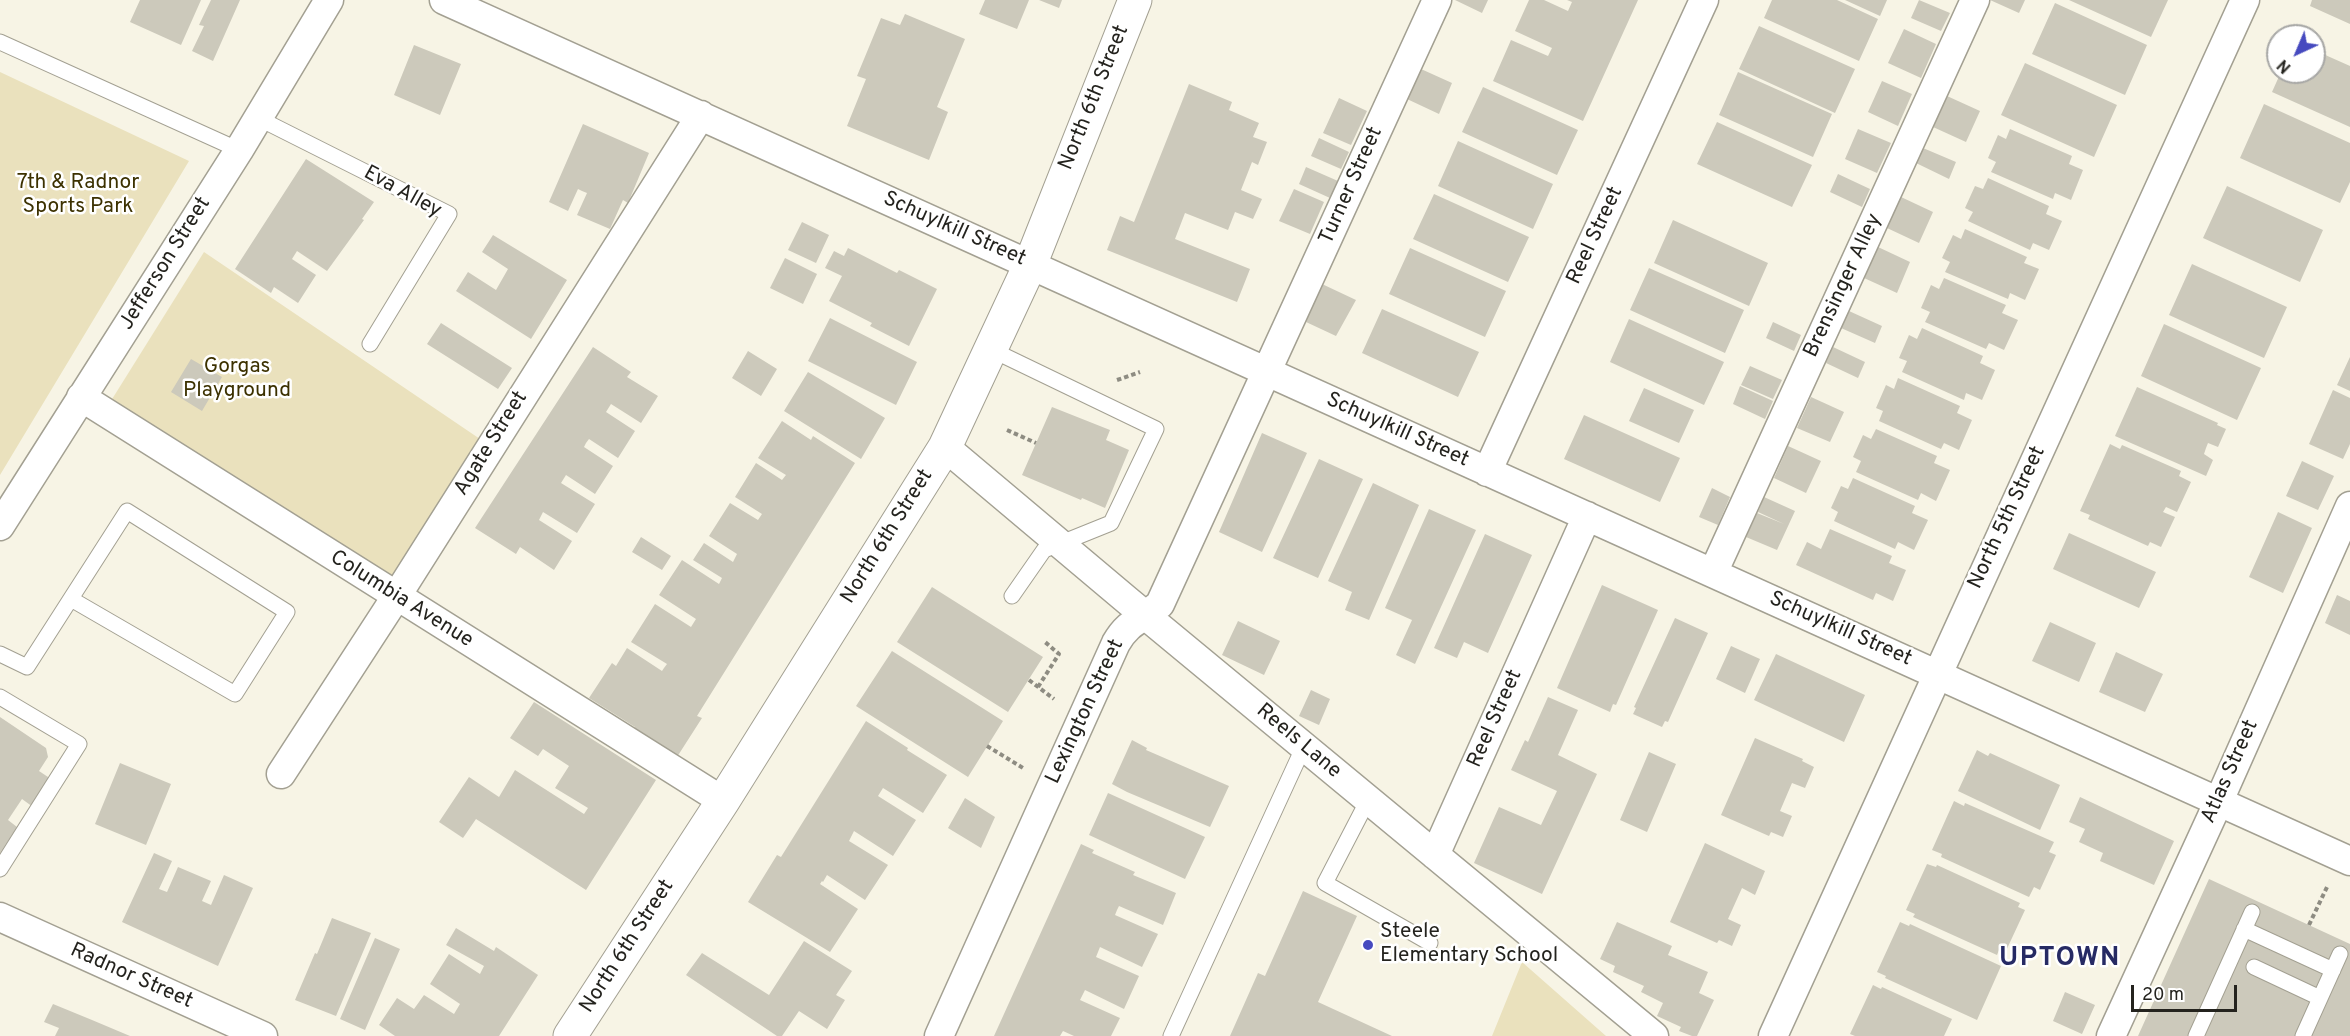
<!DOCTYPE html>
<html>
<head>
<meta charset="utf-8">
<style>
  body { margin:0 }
  #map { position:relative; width:2350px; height:1036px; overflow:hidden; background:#f7f4e5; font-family:Overpass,sans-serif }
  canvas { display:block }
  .north { position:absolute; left:2266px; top:24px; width:60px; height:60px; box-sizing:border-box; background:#fff; border:2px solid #a7a7a5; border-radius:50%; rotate:224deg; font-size:16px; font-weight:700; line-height:24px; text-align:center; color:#24231e }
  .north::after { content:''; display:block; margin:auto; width:21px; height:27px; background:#464abf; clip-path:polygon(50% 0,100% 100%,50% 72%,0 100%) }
  .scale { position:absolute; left:2131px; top:985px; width:106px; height:27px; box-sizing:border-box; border:3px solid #24231e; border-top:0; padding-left:8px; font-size:18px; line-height:21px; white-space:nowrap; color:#24231e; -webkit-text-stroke:4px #fff; paint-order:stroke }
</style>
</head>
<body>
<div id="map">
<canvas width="2350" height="1036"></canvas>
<div class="north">N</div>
<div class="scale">20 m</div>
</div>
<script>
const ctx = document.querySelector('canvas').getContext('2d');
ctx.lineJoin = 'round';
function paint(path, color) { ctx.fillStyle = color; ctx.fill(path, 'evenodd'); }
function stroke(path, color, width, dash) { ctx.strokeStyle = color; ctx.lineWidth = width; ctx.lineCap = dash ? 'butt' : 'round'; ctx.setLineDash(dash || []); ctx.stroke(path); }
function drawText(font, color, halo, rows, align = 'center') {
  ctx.font = font + ' Overpass,sans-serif'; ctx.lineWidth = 5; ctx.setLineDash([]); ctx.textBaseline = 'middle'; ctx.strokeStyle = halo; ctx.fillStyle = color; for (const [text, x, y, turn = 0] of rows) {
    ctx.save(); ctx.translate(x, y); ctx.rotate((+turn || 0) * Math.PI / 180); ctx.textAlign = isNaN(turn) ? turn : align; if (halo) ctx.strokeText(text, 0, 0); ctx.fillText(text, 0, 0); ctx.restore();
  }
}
paint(new Path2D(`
  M0,72L189,161L0,475Z
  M204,252L480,439L394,582L109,404Z
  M1522,962L1606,1036H1492Z`), '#eae1bd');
paint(new Path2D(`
  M140,0H201L181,45L130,22Z
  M211,0H240L213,61L192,51L204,26L199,25Z
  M985,0H1029L1017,29L979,14Z
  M1039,0H1062L1059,8Z
  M1455,0H1488L1482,13Z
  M1529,0H1544L1568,11L1572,2L1567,0H1638L1583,121L1493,81L1511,40L1548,56L1552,48L1515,31Z
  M1772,0H1837L1878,19L1859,61L1764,18Z
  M1845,0H1887L1880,16Z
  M1919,0L1950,13L1941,31L1911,18Z
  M1990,0H2025L2019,13Z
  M2069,0H2168L2151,37Z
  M2312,0H2350V24L2310,6Z
  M2055,3L2147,45L2125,95L2032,54Z
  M905,14L965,39L937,107L948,112L929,160L847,126L866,79L857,76L881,18L900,25Z
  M1759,26L1855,69L1835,113L1739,69Z
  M1904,29L1936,44L1921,78L1888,63Z
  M414,45L461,64L440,115L394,95Z
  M2314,50L2350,66V127L2272,92L2281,72H2314Z
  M2025,63L2117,105L2094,157L2001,115Z
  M1421,69L1452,83L1439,114L1407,99Z
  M1738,72L1832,114L1813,157L1719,115Z
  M1882,81L1912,94L1898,126L1868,112Z
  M1189,84L1232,102L1229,110L1259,123L1253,137L1267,142L1258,165L1252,162L1241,190L1262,199L1253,219L1235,212L1228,230L1185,213L1175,239L1250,269L1237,302L1107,250L1120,216L1134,222Z
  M1483,87L1578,130L1557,175L1462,132Z
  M1947,96L1980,111L1966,142L1933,127Z
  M1339,98L1367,111L1351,145L1323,133Z
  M2264,104L2350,143V182L2340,203L2240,158Z
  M1717,122L1812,165L1792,207L1697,164Z
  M583,124L649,153L628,203L623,200L610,229L577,215L587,193L582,191L578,189L568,211L549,202Z
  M1858,129L1891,143L1877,173L1845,159Z
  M2010,129L2072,156L2069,164L2083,170L2071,200L2055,193L2053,199L1991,172L1996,162L1988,158L1998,135L2006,139Z
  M1319,138L1349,152L1341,169L1311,156Z
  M1458,141L1553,184L1533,229L1438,186Z
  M1923,148L1956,162L1949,179L1916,163Z
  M306,159L374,202L362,219L364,220L327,271L297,251L292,259L316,275L298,303L274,287L271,293L235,269Z
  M1306,167L1338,181L1330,198L1299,184Z
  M1838,174L1870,189L1862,207L1830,192Z
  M1988,178L2049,206L2046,214L2062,221L2049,250L2033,243L2030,250L1968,221L1973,212L1965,208L1975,186L1983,189Z
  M2227,186L2323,230L2300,282L2203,238Z
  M1294,189L1324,202L1310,234L1279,221Z
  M1434,194L1529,237L1508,282L1413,239Z
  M1901,197L1933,212L1919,243L1887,228Z
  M1673,220L1768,263L1749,306L1654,263Z
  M802,222L829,235L816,263L788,250Z
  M1965,229L2027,257L2024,263L2039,269L2025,300L2010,293L2008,299L1945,272L1950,262L1942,258L1953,235L1961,239Z
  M493,235L567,280L531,339L456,291L468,272L496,290L508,269L482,252Z
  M1878,247L1910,262L1897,293L1864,278Z
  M848,248L897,273L899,270L937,289L909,346L870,326L872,323L829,301L842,276L825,268L834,251L844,256Z
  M1410,248L1506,291L1485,337L1389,294Z
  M785,258L817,274L803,304L770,288Z
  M2192,264L2287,307L2264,358L2169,315Z
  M1649,268L1744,310L1725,353L1630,310Z
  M1944,278L2006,305L2002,313L2018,320L2004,350L1989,343L1986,349L1925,322L1930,312L1921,308L1931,285L1939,289Z
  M1322,284L1356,300L1336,336L1306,322Z
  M1382,309L1479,352L1458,397L1362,353Z
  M1849,311L1882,326L1875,343L1841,328Z
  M830,318L917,362L896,405L808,361Z
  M1629,319L1724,362L1704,405L1610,362Z
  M1773,322L1801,335L1794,351L1766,338Z
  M441,323L512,368L498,389L427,344Z
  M2164,324L2261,368L2237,420L2141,376Z
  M1922,328L1983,356L1980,363L1995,370L1982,400L1966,393L1964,400L1902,372L1907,361L1899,358L1909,335L1917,339Z
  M593,347L631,372L627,377L658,396L641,423L611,404L606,412L635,431L618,458L589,439L586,443L584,447L613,466L595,494L566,475L561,483L595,504L577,533L543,512L539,520L572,541L554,570L520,547L516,554L475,528Z
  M1833,347L1865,362L1858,378L1826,363Z
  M748,351L777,369L761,396L732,378Z
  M2350,357V391L2337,385Z
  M191,359L222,377L202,411L171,392Z
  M1750,366L1782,380L1773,399L1741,385Z
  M808,372L885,418L861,459L784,411Z
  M1898,378L1960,406L1957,413L1972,420L1959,450L1944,443L1941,449L1879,421L1883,411L1876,408L1886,385L1894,389Z
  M1740,386L1773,401L1765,419L1733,404Z
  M2137,387L2218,423L2217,425L2226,429L2218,447L2208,443L2206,448L2204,454L2213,460L2206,476L2115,436Z
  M1644,388L1694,410L1679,443L1629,421Z
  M2333,390L2350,398V444L2343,459L2309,444Z
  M1811,397L1844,412L1830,442L1797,428Z
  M1052,407L1110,430L1106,440L1129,450L1105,508L1082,498L1081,500L1022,475Z
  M1584,415L1680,458L1660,502L1564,459Z
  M782,421L811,440L813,436L855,463L697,716L702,718L677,757L633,730L635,727L589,698L612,663L616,666L627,648L662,671L664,668L667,664L631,642L655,604L691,627L696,619L659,595L682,560L719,584L722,578L693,560L704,543L733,562L737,554L709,536L730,503L758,520L762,514L735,497L756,463L782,480L786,475L758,458Z
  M1876,429L1937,456L1934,463L1950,470L1936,501L1921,493L1918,500L1856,472L1861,461L1853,457L1863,435L1871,439Z
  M1262,433L1307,453L1262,552L1219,532Z
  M2110,444L2120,449L2122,445L2181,471L2179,476L2191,482L2177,512L2166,507L2163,512L2175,517L2161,547L2150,542L2148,546L2088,519L2090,515L2080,511Z
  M1788,446L1821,461L1806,493L1774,478Z
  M1319,459L1363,479L1318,578L1273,558Z
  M2302,461L2334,476L2318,510L2286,496Z
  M1853,478L1915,506L1912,513L1928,520L1914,550L1898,542L1895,549L1834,521L1838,512L1831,508L1841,486L1848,489Z
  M1373,483L1419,505L1369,620L1345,610L1352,592L1328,581Z
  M1712,488L1730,497L1718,525L1699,517Z
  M1764,497L1795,511L1777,550L1746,537L1757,513L1784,524L1758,512Z
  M1429,509L1476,530L1415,664L1396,655L1412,620L1385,608Z
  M2278,512L2312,528L2283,593L2249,577Z
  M1830,529L1892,556L1889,563L1906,570L1893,601L1876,593L1873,600L1796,565L1807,542L1821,549Z
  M2069,533L2156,572L2139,608L2053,569Z
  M1485,534L1532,555L1488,653L1464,642L1457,658L1434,648Z
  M641,537L671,556L662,570L632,552Z
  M1602,585L1658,610L1616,705L1613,704L1610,712L1557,688Z
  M932,587L1043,657L1008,712L897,642Z
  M2337,595L2350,601V635L2325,623Z
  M1675,618L1708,633L1668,722L1665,721L1662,727L1633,714L1636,708L1634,707Z
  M1238,621L1280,641L1264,675L1222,655Z
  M2050,622L2096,643L2079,682L2032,661Z
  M1731,646L1760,659L1745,693L1716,679Z
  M892,651L1003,721L968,777L856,706Z
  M2116,652L2163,674L2145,712L2099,692Z
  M1776,654L1865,695L1844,742L1754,700Z
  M1311,690L1330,699L1319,725L1299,716Z
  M1548,697L1578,710L1558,755L1597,774L1542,894L1474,863L1499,807L1541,825L1557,791L1511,770L1525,740L1528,742Z
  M534,702L656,780L586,890L476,819L463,838L439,822L469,777L499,797L515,770L584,814L588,808L555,788L569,766L543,749L538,756L510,738Z
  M0,717L46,748L48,757L39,771L51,779L33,807L22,799L8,820L17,827L0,853Z
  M866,721L908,748L907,750L947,775L923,813L883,788L878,796L916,820L893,856L854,831L849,841L888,865L865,900L827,875L823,882L822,881L820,884L858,909L830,952L748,902L777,855L781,857Z
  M1755,738L1803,759L1802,761L1814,767L1805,788L1792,783L1780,811L1792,816L1783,837L1771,832L1769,836L1721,815Z
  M1132,740L1147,748L1146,750L1229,786L1210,827L1127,792L1112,784Z
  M1977,750L1988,756L1990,753L2060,785L2040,830L1958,791Z
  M1649,752L1676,764L1647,832L1620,820Z
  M120,763L171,784L146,845L95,824Z
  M1108,793L1205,837L1185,879L1089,835Z
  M2080,797L2174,841L2154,885L2100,861L2103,853L2079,842L2085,829L2069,822Z
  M965,798L995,817L981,848L948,828Z
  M1954,801L1964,806L1965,803L2054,842L2049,852L2056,855L2040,890L2034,887L2029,897L1941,857L1942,854L1932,850Z
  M1705,843L1765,871L1755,895L1742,888L1728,919L1741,925L1732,946L1719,940L1717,943L1670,922Z
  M1081,844L1094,850L1092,853L1135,872L1133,875L1176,893L1163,925L1119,906L1117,910L1115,915L1158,934L1142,967L1100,947L1096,957L1139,976L1124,1009L1085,990L1080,1000L1120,1018L1111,1036H1074L1063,1031L1060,1036H994Z
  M154,853L172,861L159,889L167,892L178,867L211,881L202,901L211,905L224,875L253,888L218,966L122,922Z
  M1927,864L1936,867L1937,865L2020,903L2018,907L2025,910L2005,953L1999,950L1997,955L1913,917L1915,914L1906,910Z
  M2209,879L2350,944V1036H2138Z
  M1303,891L1357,916L1318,1002L1392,1036H1230L1258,973L1265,976Z
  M332,918L371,933L336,1016L295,1000L315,953L317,954Z
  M1617,922L1672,946L1668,955L1708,972L1699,993L1714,1000L1697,1036H1692L1679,1031L1681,1027L1657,1016L1663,1003L1641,992L1644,986L1613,972L1615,966L1600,959Z
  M1900,922L1909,926L1910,924L2001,966L1977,1020L1885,978L1886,976L1877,972Z
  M456,928L494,951L496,947L538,975L499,1036H395L379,1025L397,998L414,1009L424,995L454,1014L460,1004L430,984L449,954L480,974L484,966L446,945Z
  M375,938L400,949L365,1030L340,1019Z
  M804,941L852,971L836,995L845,1000L827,1029L799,1011L782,1036H777L686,975L702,953L769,995Z
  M1873,985L1881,989L1882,987L1952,1019L1944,1036H1855L1850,1034Z
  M2065,992L2095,1005L2082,1034L2053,1021Z
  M53,1004L92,1020L130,1036H55L59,1028L44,1022Z`), '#ccc9bb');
const service = new Path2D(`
  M0,42L239,150
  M258,118L449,214L370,344
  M990,349L1156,429L1111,523L1044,550L1012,596
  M0,654L27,667L127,511L287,612L235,694L71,599
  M0,697L79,744L0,869
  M1368,800L1325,883L1430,943
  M2244,929L2333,970
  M2254,967L2320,998
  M1171,1036L1304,746
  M2196,1036L2252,912
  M2303,1036L2340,954`);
const minor = new Path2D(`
  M444,0L2350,861
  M81,397L723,801
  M945,447L1128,601L1654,1036
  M1487,472L1704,0
  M0,526L239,150L329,0
  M1713,573L1975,0
  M281,774L396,597L701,115
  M1435,855L1587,516
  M0,917L263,1036
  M939,1036L1116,643C1129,620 1143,620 1160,604L1437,0
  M1773,1036L2245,0
  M2111,1036L2218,803L2350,506`);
const secondary = new Path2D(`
  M570,1036L723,801L945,447L1030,265L1135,0`);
stroke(service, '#a3a092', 17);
stroke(minor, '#a3a092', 31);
stroke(secondary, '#a3a092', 35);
stroke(new Path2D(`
  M1117,380L1140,372
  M1007,430L1036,443
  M1029,680L1054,699
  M1038,687L1059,654L1045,642
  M987,746L1023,768
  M2309,925L2327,887`), '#8e8c82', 4, [4.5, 3]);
stroke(service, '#fff', 15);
stroke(minor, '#fff', 28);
stroke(secondary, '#fff', 33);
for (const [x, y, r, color] of [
  [1368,945,6,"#464abf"]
]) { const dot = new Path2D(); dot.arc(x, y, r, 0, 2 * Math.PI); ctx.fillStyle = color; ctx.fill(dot); stroke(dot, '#fff', 2); }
drawText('21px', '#24231e', '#fff', [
  ["North 6th Street",1095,98,-68],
  ["Turner Street",1352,186,-66],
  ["Eva Alley",402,193,29],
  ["Schuylkill Street",954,230,24],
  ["Reel Street",1596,236,-65],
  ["Jefferson Street",166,264,-58],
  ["Brensinger Alley",1844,286,-65],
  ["Schuylkill Street",1397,431,24],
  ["Agate Street",492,444,-58],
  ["North 5th Street",2008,518,-65],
  ["North 6th Street",888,537,-58],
  ["Columbia Avenue",401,600,32],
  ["Schuylkill Street",1840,630,24],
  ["Lexington Street",1086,712,-65],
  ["Reel Street",1496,719,-66],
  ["Reels Lane",1298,742,40],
  ["Atlas Street",2231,772,-66],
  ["North 6th Street",628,947,-57],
  ["Radnor Street",131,977,24]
]);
drawText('21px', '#3c3100', '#fff', [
  ["7th & Radnor",78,184],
  ["Sports Park",78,208],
  ["Gorgas",237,368],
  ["Playground",237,392]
]);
drawText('21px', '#24231e', '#fff', [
  ["Steele",1380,933],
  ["Elementary School",1380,957]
], 'left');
ctx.letterSpacing = '1.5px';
drawText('bold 27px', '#262a64', '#fff', [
  ["UPTOWN",2060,960]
]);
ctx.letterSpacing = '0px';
</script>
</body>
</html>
